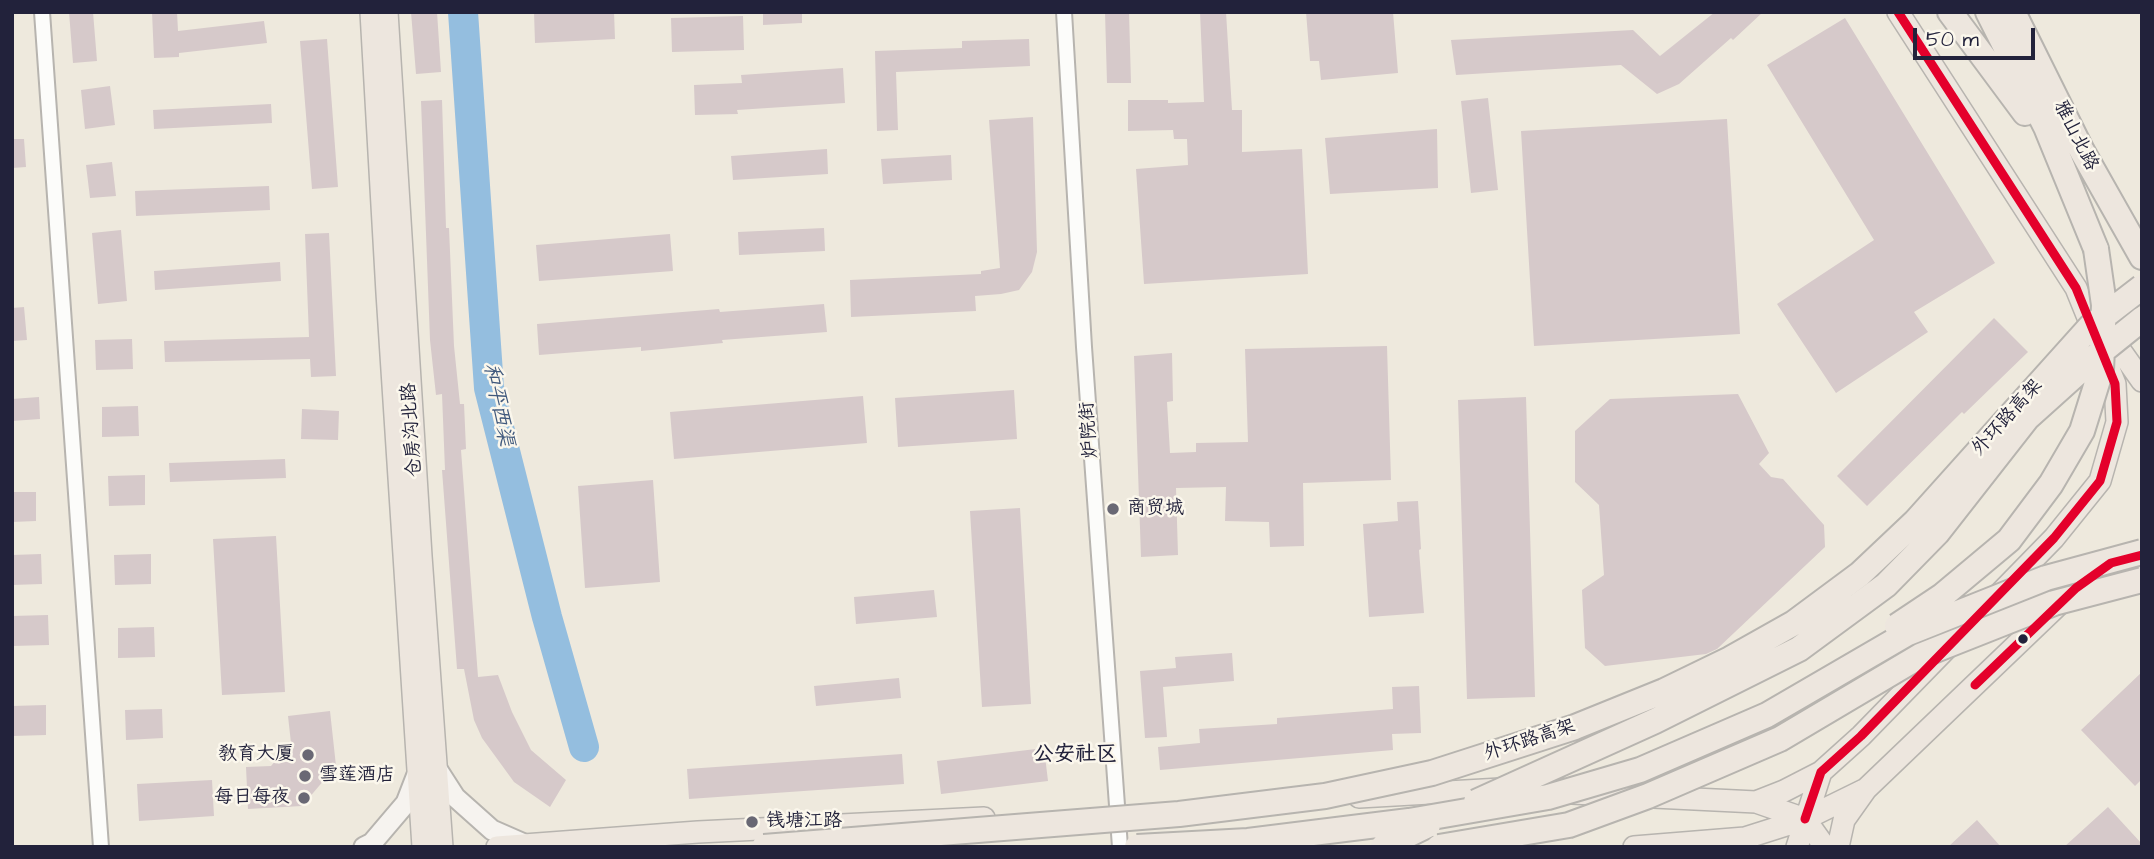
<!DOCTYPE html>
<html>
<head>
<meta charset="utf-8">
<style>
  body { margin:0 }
  #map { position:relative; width:2154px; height:859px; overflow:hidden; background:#eee9dd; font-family:"Architects Daughter",sans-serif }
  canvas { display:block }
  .frame { position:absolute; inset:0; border:14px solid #22223b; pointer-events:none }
  .scale { position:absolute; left:1913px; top:28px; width:122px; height:32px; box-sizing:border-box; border:4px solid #22223b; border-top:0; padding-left:9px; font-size:21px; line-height:24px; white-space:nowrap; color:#22223b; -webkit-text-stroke:5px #fbf7ec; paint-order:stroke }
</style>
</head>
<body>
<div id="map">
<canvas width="2154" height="859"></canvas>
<div class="frame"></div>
<div class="scale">50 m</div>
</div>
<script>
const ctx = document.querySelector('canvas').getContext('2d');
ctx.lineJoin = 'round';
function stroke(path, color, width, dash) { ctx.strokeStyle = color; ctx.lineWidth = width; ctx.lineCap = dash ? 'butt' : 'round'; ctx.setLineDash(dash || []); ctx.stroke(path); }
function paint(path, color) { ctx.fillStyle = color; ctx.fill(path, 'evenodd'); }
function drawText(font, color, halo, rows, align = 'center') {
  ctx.font = font + ' "Architects Daughter","LXGW WenKai TC",sans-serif'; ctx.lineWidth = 5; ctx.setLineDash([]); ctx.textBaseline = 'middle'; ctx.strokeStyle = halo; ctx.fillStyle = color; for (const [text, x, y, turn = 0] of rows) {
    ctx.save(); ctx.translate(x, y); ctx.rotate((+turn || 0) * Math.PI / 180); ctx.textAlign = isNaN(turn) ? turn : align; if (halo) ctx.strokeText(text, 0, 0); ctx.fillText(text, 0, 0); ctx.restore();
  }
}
stroke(new Path2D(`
  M463,12L489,388L547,617L584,747`), '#94bedf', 30);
paint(new Path2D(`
  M69,12H93L97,61L73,63Z
  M152,12H177L178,31L264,21L267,43L179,53V57L154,58Z
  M411,12H437L441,72L416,74Z
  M534,12H614L615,39L535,43Z
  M763,12H802V23L763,25Z
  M1105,12H1129L1131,83H1107Z
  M1200,12H1226L1232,110H1242V152L1302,149L1308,274L1144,284L1136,169L1188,165L1187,139H1174L1173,130L1128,131V100H1168V103L1204,102Z
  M1306,12H1393L1398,73L1321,80L1319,61H1310Z
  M1715,12H1763L1733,40L1731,38L1679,84L1657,94L1621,65L1456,75L1451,40L1633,30L1660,56Z
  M743,16L744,50L672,52L671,18Z
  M1845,18L1995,263L1914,312L1928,332L1836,393L1777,304L1874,240L1767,65Z
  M327,39L338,187L312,189L300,41Z
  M1029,39L1030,66L896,72L898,130L877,131L875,51L962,48V41Z
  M843,68L845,103L737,110L738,114L695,115L694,85L742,83L741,75Z
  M110,86L115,125L85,129L81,90Z
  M1488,98L1498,190L1471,193L1461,101Z
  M442,100L446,228H449L454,346L460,404H464L466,449L461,450L478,677L498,675L512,712L531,750L566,780L550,807L514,782L482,738L474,720L464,669H457L442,470H445L442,394L436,395L430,340L421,101Z
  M271,104L272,123L154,129L153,110Z
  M1033,117L1037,252L1032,272L1019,290L1001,294L975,296L976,311L851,317L850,280L981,274V271L1000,268L989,120Z
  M1727,119L1740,334L1534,346L1521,131Z
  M1437,129L1438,188L1330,194L1325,138Z
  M12,139H24L26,167L12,168Z
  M827,149L828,174L733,180L731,156Z
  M951,155L952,180L883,184L881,159Z
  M112,162L116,196L90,198L86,165Z
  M269,186L270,210L136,216L135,191Z
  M824,228L825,251L739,255L738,232Z
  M121,230L127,301L98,304L92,233Z
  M329,233L336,376L311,377L310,359L165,362L164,341L309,337L305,234Z
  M670,234L673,271L539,281L536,245Z
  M280,262L281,281L155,290L154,271Z
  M824,304L827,332L722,340L723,343L641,351V347L539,355L537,324L719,309L720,312Z
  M24,307L27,340L12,341V308Z
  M1994,318L2028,352L1964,414L1962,412L1867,506L1837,476Z
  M132,339L133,369L96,370L95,340Z
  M1387,346L1391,480L1303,483L1304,546L1270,547L1269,522L1225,521L1226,487L1176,488L1178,555L1141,557L1134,356L1172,353L1173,401L1167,402L1170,453L1196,452V443L1248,442L1245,349Z
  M1014,390L1017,439L898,447L895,398Z
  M1738,394L1769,453L1759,464L1771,477L1783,479L1824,525L1825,547L1717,649L1706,654L1605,666L1585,648L1582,590L1604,575L1599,505L1575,482V431L1610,399Z
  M863,396L867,443L674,459L670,412Z
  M39,397L40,419L12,421V399Z
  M1526,397L1535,697L1467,699L1458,400Z
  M138,406L139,436L102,437V407Z
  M302,409L339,411L338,440L301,439Z
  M285,459L286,478L170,482L169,463Z
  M145,475V505L109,506L108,476Z
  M653,480L660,582L585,588L578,486Z
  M12,492H36V521L12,522Z
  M1418,501L1421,549L1419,550L1424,613L1369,617L1363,524L1398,521L1397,502Z
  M1020,508L1031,704L982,707L970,511Z
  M276,536L285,692L222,695L213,539Z
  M41,554L42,584L12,585V555Z
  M151,554V584L115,585L114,555Z
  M934,590L937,617L856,624L854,597Z
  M48,615L49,645L12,646V616Z
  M154,627L155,657L118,658V628Z
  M1232,653L1234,681L1163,687L1167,737L1145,738L1140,671L1176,668L1175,657Z
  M2142,672V779L2135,786L2081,730Z
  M899,678L901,698L816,706L814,686Z
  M1419,686L1421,733L1392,734L1393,750L1160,770L1158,747L1200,743L1199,729L1277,724V718L1393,709L1392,687Z
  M46,705V735L12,736V706Z
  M162,709L163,738L126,740L125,710Z
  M330,711L336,766L302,806L248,809L246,767L271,766L291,743L288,716Z
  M1044,748L1048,781L941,794L937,761Z
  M902,754L904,784L689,799L687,769Z
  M212,780L214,816L139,821L137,784Z
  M2108,807L2142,844V847H2064Z
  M1977,820L2001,847H1948Z`), '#d6c9ca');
const street = new Path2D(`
  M42,12L101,847
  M1064,12L1084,347L1120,847`);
const secondary = new Path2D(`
  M437,769L455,797L492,830L524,844
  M364,847L372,843L406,803L418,772`);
const primary = new Path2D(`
  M371,12L387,293L423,847
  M387,12L421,556L442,847
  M2106,330L2142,381
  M1572,793L1756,802L1784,791L1821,772L1861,736L2054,538L2100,481L2117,422L2115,384L2076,288L1898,12
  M1359,797L1501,789
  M1756,802L1805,819L1825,847
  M497,847L698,832L984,818
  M1634,847L1745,838L1805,819L1864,790
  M1797,847L1821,772
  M1838,847L1844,820L1866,789L2076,588L2110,564`);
const highway = new Path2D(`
  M1950,12L2025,113
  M1988,12L2046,127L2096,249
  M2013,12L2082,151L2142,257`);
stroke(street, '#b7b4af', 18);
stroke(secondary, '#b7b4af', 23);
stroke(primary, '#b7b4af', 24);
stroke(highway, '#b7b4af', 28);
stroke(street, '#fcfcfa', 14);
stroke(secondary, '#f6f3ef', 19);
stroke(primary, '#ede6de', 21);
stroke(highway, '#ede6de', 24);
const highwayBridge = new Path2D(`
  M1897,626L1942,596L2009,540L2051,484L2082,431L2101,370L2104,305L2096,249
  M1476,802L1655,721L1799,649L1886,585L1937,533L2027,418L2096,356L2142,319
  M764,847L1179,814L1325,796L1432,773L1575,727L1664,691L1730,659L1794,623L1860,574L1915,522L2090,327L2142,287
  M1137,847L1248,841L1409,821L1548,797L1640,770L1767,715L1908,633L2046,578L2142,552
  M1383,847L1428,825
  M1439,847L1569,825L1648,796L1780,739L1920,656L2054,603L2142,580`);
stroke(highwayBridge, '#b7b4af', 28, []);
stroke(highwayBridge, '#ede6de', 24);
stroke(new Path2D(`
  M1975,685L2076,588L2111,563L2142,555
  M1805,819L1821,772L1861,736L2054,538L2100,481L2117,422L2115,384L2076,288L1898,12`), '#e4002b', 9);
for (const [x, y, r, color] of [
  [1113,509,7,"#696874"],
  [2023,639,6,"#22223b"],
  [308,755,7,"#696874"],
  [305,776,7,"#696874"],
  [304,798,7,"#696874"],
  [752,822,7,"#696874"]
]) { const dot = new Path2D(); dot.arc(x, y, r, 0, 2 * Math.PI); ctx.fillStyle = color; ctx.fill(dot); stroke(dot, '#fbf7ec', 2.5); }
drawText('19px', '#22223b', '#fbf7ec', [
  ["雅山北路",2075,136,63],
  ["外环路高架",2008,418,-48],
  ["仓房沟北路",413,430,-94],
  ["炉院街",1090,430,-94],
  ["外环路高架",1530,741,-18]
]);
drawText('19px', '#22223b', '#fbf7ec', [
  ["商贸城",1127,509],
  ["教育大厦",294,755,"right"],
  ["雪莲酒店",319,776],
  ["每日每夜",290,798,"right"],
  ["钱塘江路",766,822]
], 'left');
drawText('italic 21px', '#40597d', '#fbf7ec', [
  ["和平西渠",497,405,79]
]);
drawText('bold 21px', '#22223b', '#fbf7ec', [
  ["公安社区",1075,756]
]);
</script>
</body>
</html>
